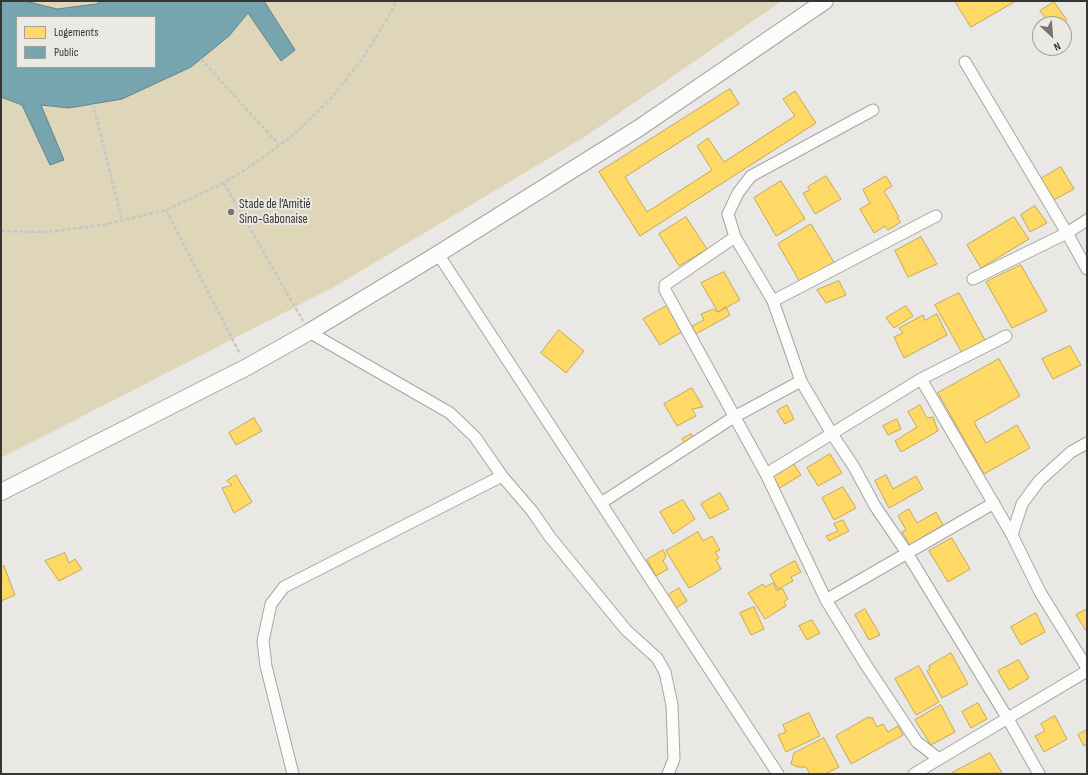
<!DOCTYPE html>
<html>
<head>
<meta charset="utf-8">
<style>
  body { margin:0 }
  #map { position:relative; width:1088px; height:775px; overflow:hidden; background:#e9e8e5; font-family:"Sofia Sans Condensed",sans-serif }
  canvas { display:block }
  .frame { position:absolute; inset:0; border:2px solid #363534; pointer-events:none }
  .legend { position:absolute; left:16px; top:16px; width:140px; height:52px; box-sizing:border-box; background:#eae9e4; border:1px solid #a2a19e; margin:0; padding:5px 7px; list-style:none; font-size:12px; color:#363534 }
  .legend li { display:flex; align-items:center; gap:8px; height:20px }
  .legend b { width:20px; border:1px solid #a2a19e }
  .north { position:absolute; left:1032px; top:16px; width:40px; height:40px; box-sizing:border-box; background:#eae9e4; border:1px solid #a2a19e; border-radius:50%; rotate:154deg; font-size:11px; font-weight:700; line-height:16px; text-align:center; color:#363534 }
  .north::after { content:''; display:block; margin:auto; width:14px; height:18px; background:#757472; clip-path:polygon(50% 0,100% 100%,50% 72%,0 100%) }
</style>
</head>
<body>
<div id="map">
<canvas width="1088" height="775"></canvas>
<div class="frame"></div>
<ul class="legend">
<li><b style="height:11px;background:#ffd966"></b>Logements</li>
<li><b style="height:11px;background:#76a5af"></b>Public</li>
</ul>
<div class="north">N</div>
</div>
<script>
const ctx = document.querySelector('canvas').getContext('2d');
ctx.lineJoin = 'round';
function paint(path, color) { ctx.fillStyle = color; ctx.fill(path, 'evenodd'); }
function stroke(path, color, width, dash) { ctx.strokeStyle = color; ctx.lineWidth = width; ctx.lineCap = dash ? 'butt' : 'round'; ctx.setLineDash(dash || []); ctx.stroke(path); }
function drawText(font, color, halo, rows, align = 'center') {
  ctx.font = font + ' "Sofia Sans Condensed",sans-serif'; ctx.lineWidth = 4; ctx.setLineDash([]); ctx.textBaseline = 'middle'; ctx.strokeStyle = halo; ctx.fillStyle = color; for (const [text, x, y, turn = 0] of rows) {
    ctx.save(); ctx.translate(x, y); ctx.rotate((+turn || 0) * Math.PI / 180); ctx.textAlign = isNaN(turn) ? turn : align; if (halo) ctx.strokeText(text, 0, 0); ctx.fillText(text, 0, 0); ctx.restore();
  }
}
paint(new Path2D(`
  M1,1H782L586,136L334,287L1,458ZM17,17H155V67H17Z`), '#dfd6ba');
const homes = new Path2D(`
  M955,1H1016L971,27Z
  M1054,2L1067,20L1062,24H1050L1040,11Z
  M730,89L739,104L625,177L647,212L712,170L697,146L708,138L724,162L795,116L783,99L795,91L816,123L640,236L599,172Z
  M1061,167L1074,189L1050,202L1037,181Z
  M826,176L841,199L815,214L803,193L810,190L808,187Z
  M886,176L892,186L884,191L899,217L897,218L901,222L888,230L885,226L874,233L860,209L870,203L863,190Z
  M781,181L805,219L776,236L754,198Z
  M1035,206L1047,223L1030,232L1021,215Z
  M686,217L707,249L679,266L659,234Z
  M1014,217L1029,239L981,268L967,245Z
  M811,224L835,264L801,284L778,244Z
  M921,237L937,264L908,277L895,251Z
  M1021,265L1047,311L1012,328L986,282Z
  M724,272L740,300L718,312L701,283Z
  M839,281L846,295L826,303L817,290Z
  M959,293L985,340L962,353L935,305Z
  M674,302L688,328L660,345L643,319Z
  M906,306L913,316L894,328L886,318Z
  M726,307L730,315L696,334L692,326L704,320L701,314L713,309L718,312Z
  M937,314L947,335L904,358L894,337L903,333L899,328L923,315L925,320Z
  M559,330L584,351L566,373L541,353Z
  M1070,346L1081,365L1053,379L1042,359Z
  M999,359L1020,396L974,422L986,443L1017,425L1030,448L984,474L938,393Z
  M692,388L703,407L692,409L696,416L677,426L664,404Z
  M787,405L794,419L785,424L777,411Z
  M920,405L927,418L933,417L938,431L901,452L895,441L917,427L908,412Z
  M254,418L262,431L236,445L229,433Z
  M897,419L901,429L888,435L883,426Z
  M691,434L695,443L686,446L682,439Z
  M830,454L842,473L818,486L807,468Z
  M792,461L801,475L778,489L769,474Z
  M236,475L252,502L234,513L222,488L232,485L227,481Z
  M886,475L893,489L916,476L923,489L889,508L875,481Z
  M843,487L856,508L834,520L822,498Z
  M720,493L729,509L710,519L701,504Z
  M683,500L695,519L673,534L660,512Z
  M909,509L917,523L936,512L943,525L910,545L902,532L906,530L898,516Z
  M843,520L849,531L829,541L826,536L838,531L834,524Z
  M698,532L703,541L712,536L720,550L715,552L719,558L716,560L721,569L689,588L666,551Z
  M952,538L970,569L948,582L929,551Z
  M663,550L666,556L663,561L668,569L656,576L647,560Z
  M65,553L69,563L75,559L82,569L59,581L45,561Z
  M795,561L801,572L791,577L793,581L778,589L770,575Z
  M4,566L15,595L1,601V567Z
  M773,583L777,591L782,588L788,599L784,602L786,606L765,619L748,593L763,584L765,587Z
  M679,588L687,601L676,608L668,595Z
  M754,607L764,629L751,635L740,613Z
  M865,609L880,635L869,640L855,615Z
  M1087,609V632L1076,615Z
  M1036,613L1045,632L1021,645L1011,627Z
  M812,620L820,633L807,640L799,626Z
  M951,653L968,684L942,698L927,671L930,669L929,666Z
  M1019,660L1029,678L1009,690L998,671Z
  M919,666L939,702L916,715L895,679Z
  M978,703L987,719L971,728L962,712Z
  M941,705L955,732L931,745L915,720Z
  M809,713L820,736L786,752L778,735L786,732L783,725Z
  M1055,716L1067,739L1044,752L1035,736L1045,731L1041,724Z
  M869,717V719L872,717L877,727L883,724L888,732L898,726L903,735L851,764L836,736Z
  M1087,730V744L1084,746L1078,735Z
  M824,738L839,767L825,774H810L806,767H798L791,764L794,753Z
  M990,753L1002,773L953,774L952,773Z`);
paint(homes, '#ffd966');
stroke(homes, '#c3a857', 1);
const public = new Path2D(`
  M1,1H25L57,9L96,4L102,1H264L295,50L281,61L248,13L229,36L191,67L122,99L69,108L41,105L64,160L50,165L22,105L1,97ZM17,17H155V67H17Z`);
paint(public, '#76a5af');
stroke(public, '#63838a', 1);
const street = new Path2D(`
  M965,62L1067,233L1087,269
  M873,110L751,176L738,193L728,214L735,237L773,301L801,381L832,434L854,467L875,506L907,553L1008,719L1039,774
  M735,237L665,285V290L766,474L826,600L866,665L917,742L939,759L1087,671
  M438,254L778,774
  M973,279L1067,233L1087,220
  M773,301L936,216
  M309,332L450,413L475,437L502,476L532,511L550,537L626,630L657,658L665,672L672,705L674,759L668,774
  M921,379L1012,535L1040,592L1087,668
  M766,474L921,379L1006,336
  M601,503L734,417L801,381
  M1012,535L1022,504L1039,481L1071,452L1087,443
  M826,600L994,503
  M293,774L266,666L263,641L271,604L284,587L502,476
  M914,774L939,759`);
const secondary = new Path2D(`
  M1,492L247,367L309,332L438,254L639,128L825,1`);
stroke(street, '#a6a5a4', 13);
stroke(secondary, '#a6a5a4', 18);
stroke(new Path2D(`
  M201,59L279,145
  M93,104L122,221
  M224,183L303,321
  M166,210L240,354
  M1,231L48,232L102,225L166,210L224,183L257,162L297,132L332,97L363,58L389,16L396,1`), '#c6c6c5', 2.5, [4, 2]);
stroke(street, '#fcfcfb', 11);
stroke(secondary, '#fcfcfb', 16);
for (const [x, y, r, color] of [
  [231,212,4,"#757472"]
]) { const dot = new Path2D(); dot.arc(x, y, r, 0, 2 * Math.PI); ctx.fillStyle = color; ctx.fill(dot); stroke(dot, '#eae9e4', 1.5); }
drawText('13px', '#363534', '#eae9e4', [
  ["Stade de l’Amitié",239,205],
  ["Sino-Gabonaise",239,220]
], 'left');
</script>
</body>
</html>
